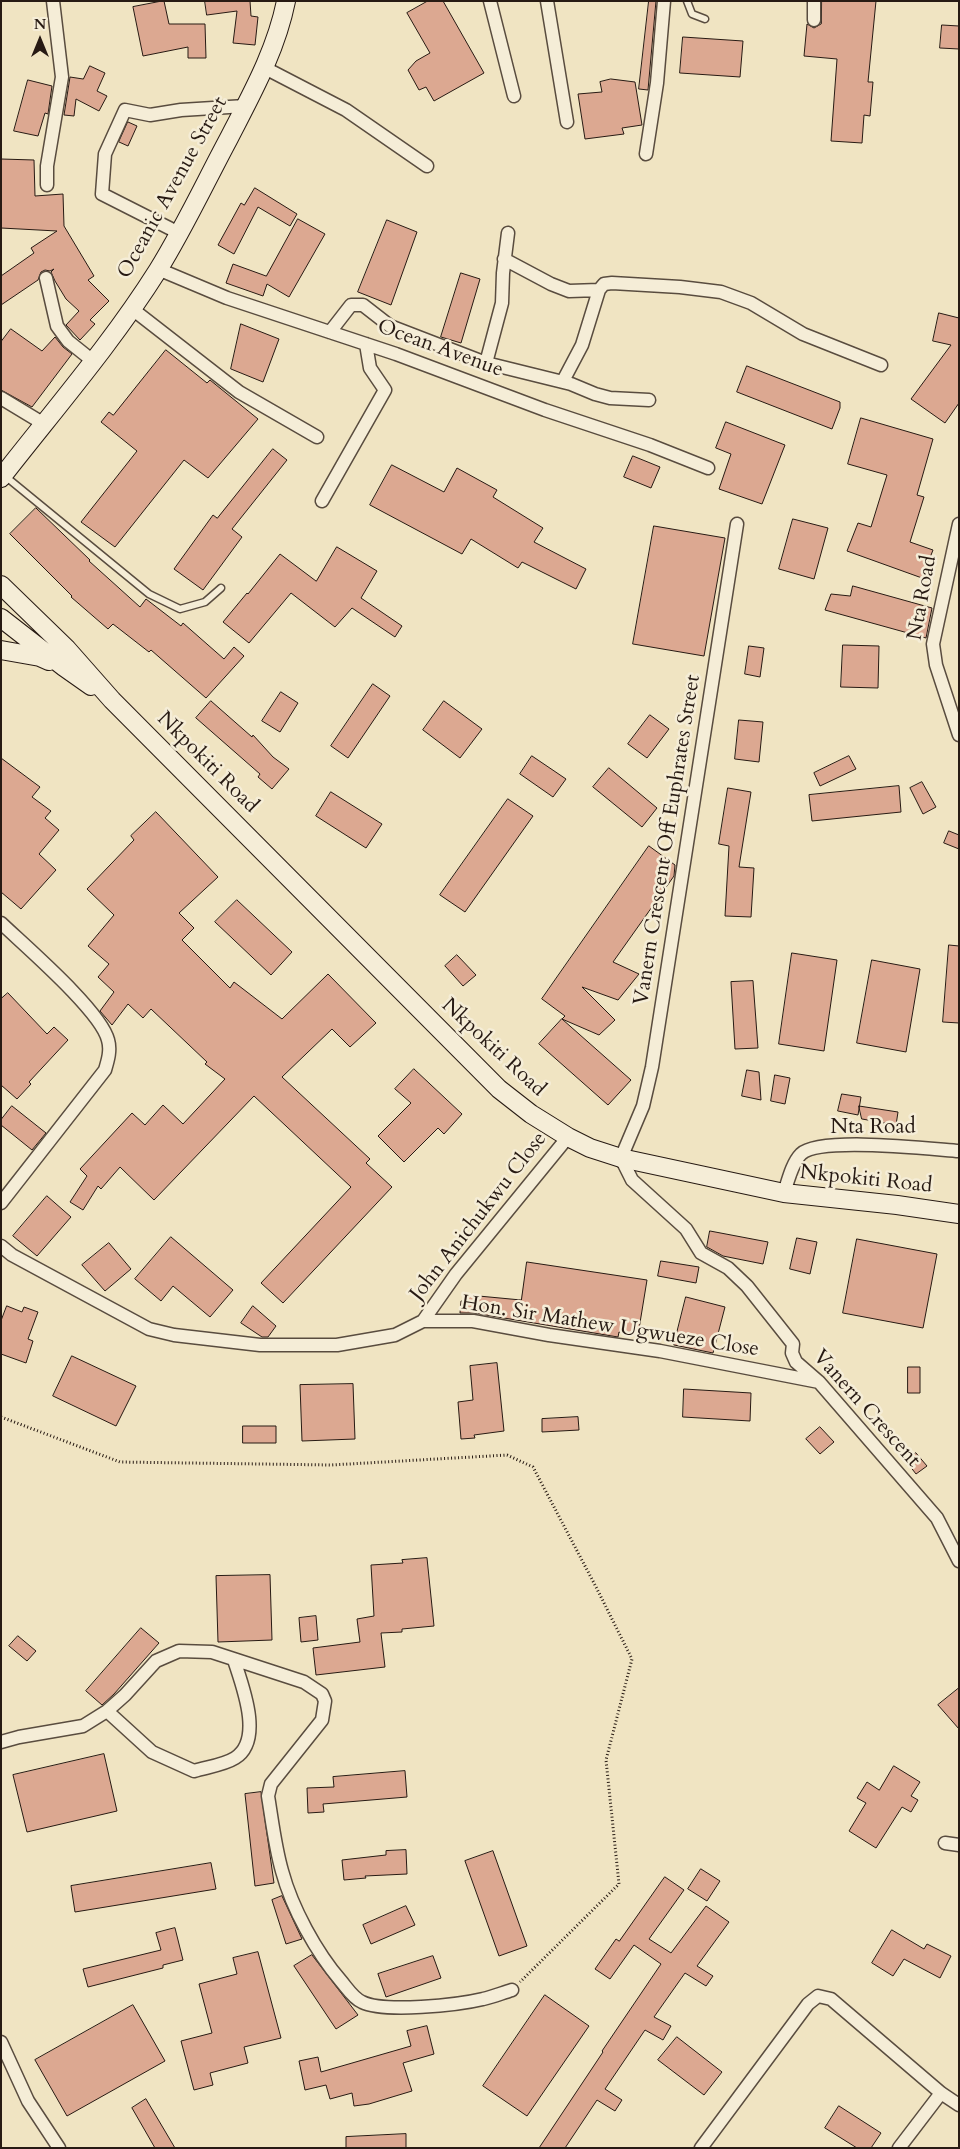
<!DOCTYPE html>
<html>
<head>
<meta charset="utf-8">
<style>
  body { margin:0 }
  #map { position:relative; width:960px; height:2149px; overflow:hidden; background:#f0e4c2; font-family:Cardo,serif }
  canvas { display:block }
  .frame { position:absolute; inset:0; border:2px solid #271a13; pointer-events:none }
  .north { position:absolute; left:15px; top:15px; width:50px; height:50px; -webkit-text-stroke:4px #f5edd7; paint-order:stroke; rotate:0deg; font-size:14px; font-weight:700; line-height:20px; text-align:center; color:#271a13 }
  .north::after { content:''; display:block; margin:auto; width:18px; height:22px; background:#271a13; clip-path:polygon(50% 0,100% 100%,50% 72%,0 100%) }
</style>
</head>
<body>
<div id="map">
<canvas width="960" height="2149"></canvas>
<div class="frame"></div>
<div class="north">N</div>
</div>
<script>
const ctx = document.querySelector('canvas').getContext('2d');
ctx.lineJoin = 'round';
function paint(path, color) { ctx.fillStyle = color; ctx.fill(path, 'evenodd'); }
function stroke(path, color, width, dash) { ctx.strokeStyle = color; ctx.lineWidth = width; ctx.lineCap = dash ? 'butt' : 'round'; ctx.setLineDash(dash || []); ctx.stroke(path); }
function drawText(font, color, halo, rows, align = 'center') {
  ctx.font = font + ' Cardo,serif'; ctx.lineWidth = 5; ctx.setLineDash([]); ctx.textBaseline = 'middle'; ctx.strokeStyle = halo; ctx.fillStyle = color; for (const [text, x, y, turn = 0] of rows) {
    ctx.save(); ctx.translate(x, y); ctx.rotate((+turn || 0) * Math.PI / 180); ctx.textAlign = isNaN(turn) ? turn : align; if (halo) ctx.strokeText(text, 0, 0); ctx.fillText(text, 0, 0); ctx.restore();
  }
}
const building = new Path2D(`
  M164,1L169,24H205L206,58H188V47L143,56L133,7Z
  M205,1H250L251,16L258,17L255,45L233,43L237,11L207,15Z
  M428,1H443L484,73L434,101L426,87L419,90L408,70L416,61L430,53L407,13Z
  M649,1H656L648,90L639,89Z
  M822,1H876L868,82H873L870,116L864,115L862,143L831,141L837,59L804,56L807,24L814,28L821,24Z
  M942,25L959,26V49L940,48Z
  M683,37L743,41L740,77L680,73Z
  M90,66L105,73L97,91L107,96L99,111L76,99L74,116L64,115L70,77L83,79Z
  M611,79L635,82L642,125L622,128L624,134L585,139L578,94L602,92L600,82Z
  M28,80L52,86L48,114L45,113L38,136L14,131Z
  M128,122L137,126L128,146L119,142Z
  M1,159L34,160L35,196L63,194L64,226L94,276L88,280L109,301L90,320L95,324L80,340L66,325L79,311L66,299L55,281L51,272L54,269L50,271L45,270L41,272L38,280L1,305V276L34,253L31,248L57,231L1,228Z
  M255,188L297,214L290,226L258,207L234,254L218,245L241,203L244,205Z
  M298,219L325,234L289,297L267,284L263,296L226,283L233,264L266,276Z
  M387,220L417,232L391,305L358,292Z
  M461,273L480,279L461,343L441,337Z
  M939,313L959,318V403L945,423L911,399L951,345L933,341Z
  M241,324L279,339L263,382L231,369Z
  M11,329L42,351L55,337L63,347L72,354L32,407L1,390V342Z
  M166,350L207,383L210,380L258,419L208,478L184,460L115,547L81,522L137,451L101,422L109,412L113,415Z
  M747,366L840,402V408L832,429L737,392Z
  M861,418L933,439L917,495L924,497L910,542L933,550L922,578L847,551L858,523L871,527L887,475L848,464Z
  M726,422L785,445L762,504L719,489L731,454L716,448Z
  M273,449L287,460L232,529L242,537L203,590L174,569L213,515L217,518Z
  M633,456L660,467L651,488L624,477Z
  M392,465L444,492L457,468L497,490L493,497L543,528L534,542L586,569L576,589L522,562L518,568L471,539L462,554L370,505Z
  M36,508L90,560L89,561L140,607L146,599L181,626L183,623L224,659L234,647L244,656L206,698L151,650L149,652L113,624L108,629L71,597L72,596L10,534Z
  M793,519L828,528L814,579L779,569Z
  M654,526L725,538L704,656L633,644Z
  M337,547L377,571L361,598L402,626L395,637L352,608L335,627L291,593L249,643L223,622L247,593L248,594L280,554L316,581Z
  M853,586L932,608L926,638L825,610L831,594L850,596Z
  M843,645L879,646L878,688L841,687Z
  M749,646L764,648L760,677L745,674Z
  M373,684L390,696L348,758L331,746Z
  M281,692L298,703L280,732L262,721Z
  M211,701L252,737L253,735L273,757L289,769L272,789L258,777L260,774L196,718Z
  M444,701L482,729L460,758L423,730Z
  M650,715L669,729L647,758L628,744Z
  M739,720L763,722L759,762L735,759Z
  M532,756L566,779L553,797L520,774Z
  M849,756L856,769L820,786L814,773Z
  M1,758L40,787L32,797L51,811L45,818L59,830L39,854L56,870L21,909L1,892Z
  M609,768L657,808L642,827L593,787Z
  M922,782L936,807L923,814L910,788Z
  M899,786L901,812L812,821L809,795Z
  M728,788L751,792L739,867L754,868L751,917L725,916L729,846L719,844Z
  M331,792L382,824L366,848L316,816Z
  M508,799L533,816L465,912L440,895Z
  M156,812L218,877L179,913L194,928L182,940L230,988L234,982L282,1019L328,974L376,1023L350,1047L332,1029L282,1077L370,1159L366,1163L392,1187L283,1303L261,1283L351,1187L254,1096L154,1200L120,1167L101,1189L98,1186L83,1210L70,1202L87,1176L80,1169L132,1113L145,1125L163,1105L183,1124L225,1079L205,1064L207,1062L151,1009L143,1018L128,1004L112,1025L100,1011L114,992L98,977L109,964L88,946L114,915L87,889L134,840L131,836Z
  M949,831L959,835V849L944,843Z
  M649,846L675,865L674,876L613,962L639,974L618,1000L582,987L615,1020L599,1035L562,1019L565,1016L542,999Z
  M237,900L292,952L271,975L215,922Z
  M949,945L959,946V1023L943,1022Z
  M792,953L837,960L824,1051L779,1044Z
  M457,955L476,975L463,986L445,966Z
  M872,960L920,969L906,1052L857,1043Z
  M753,981L758,1048L735,1049L731,982Z
  M8,993L47,1034L54,1027L68,1040L29,1082L31,1084L17,1099L1,1085V999Z
  M562,1019L631,1080L608,1105L539,1044Z
  M414,1069L462,1114L444,1134L438,1128L404,1162L378,1136L411,1103L395,1089Z
  M747,1070L759,1072L761,1100L742,1096Z
  M775,1075L790,1078L785,1104L771,1101Z
  M842,1094L861,1097L858,1115L838,1111Z
  M12,1106L46,1133L32,1150L1,1125V1120Z
  M859,1106L898,1112L896,1125L862,1119Z
  M47,1196L71,1217L37,1256L13,1236Z
  M710,1231L768,1242L763,1264L723,1256L707,1247Z
  M171,1237L233,1290L210,1317L173,1286L161,1301L135,1279Z
  M797,1238L817,1242L810,1274L790,1269Z
  M857,1239L937,1254L923,1328L843,1313Z
  M109,1243L131,1269L105,1291L82,1265Z
  M661,1261L699,1267L696,1283L658,1276Z
  M527,1262L647,1280L638,1335L619,1332L618,1337L474,1313H460L461,1301H467L468,1295L521,1300Z
  M686,1297L725,1307L713,1353L674,1345Z
  M7,1306L22,1312L24,1307L38,1312L28,1339L33,1341L26,1363L1,1354V1321Z
  M253,1306L276,1326L268,1337H262L241,1323Z
  M72,1356L136,1386L116,1426L53,1396Z
  M497,1363L504,1431L474,1435L475,1438L461,1439L458,1402L473,1400L470,1366Z
  M908,1367H920V1393H908Z
  M353,1384L355,1439L302,1441L300,1385Z
  M684,1389L751,1393L750,1421L683,1417Z
  M578,1417L579,1430L542,1432V1419Z
  M243,1426H276V1443H243Z
  M820,1427L834,1442L820,1454L806,1439Z
  M916,1453L927,1466L916,1474L906,1461Z
  M427,1558L434,1626L402,1629V1632L381,1633L385,1667L316,1675L313,1648L360,1642L357,1619L374,1616L371,1565L403,1563L402,1560Z
  M270,1575L272,1640L218,1642L216,1576Z
  M316,1616L318,1640L301,1642L299,1618Z
  M141,1628L159,1643L114,1694L102,1705L86,1691Z
  M18,1636L36,1651L27,1661L9,1646Z
  M959,1688V1729L938,1705Z
  M104,1754L117,1811L27,1832L13,1775Z
  M894,1766L920,1782L911,1796L918,1800L911,1812L902,1807L876,1848L849,1831L866,1803L857,1798L867,1782L879,1790Z
  M405,1771L407,1797L323,1804L324,1812L308,1813L307,1788L334,1787L333,1777Z
  M261,1792L274,1883L255,1886L245,1794Z
  M406,1850L407,1874L365,1876L366,1878L344,1880L342,1860L386,1855V1851Z
  M493,1851L527,1946L499,1956L465,1861Z
  M211,1863L216,1889L75,1912L71,1886Z
  M701,1869L720,1881L707,1901L688,1889Z
  M665,1877L684,1890L649,1939L671,1953L706,1906L729,1922L697,1966L713,1976L706,1986L685,1973L654,2017L671,2026L663,2040L645,2030L605,2089L622,2100L615,2111L597,2100L565,2148H539L603,2052L602,2051L661,1964L634,1945L610,1979L595,1969L616,1939L619,1941Z
  M282,1896L302,1939L286,1944L272,1900Z
  M406,1906L415,1925L371,1944L363,1925Z
  M175,1928L183,1960L163,1965V1968L88,1987L83,1969L161,1950L156,1933Z
  M892,1930L924,1949L927,1944L951,1956L940,1978L904,1959L893,1976L872,1963Z
  M258,1952L281,2038L244,2047L248,2063L210,2073L213,2085L194,2090L181,2041L212,2033L199,1984L237,1974L233,1958Z
  M312,1955L358,2015L336,2029L294,1966Z
  M433,1956L441,1978L386,1997L378,1974Z
  M545,1995L589,2026L527,2116L483,2086Z
  M133,2005L165,2061L67,2116L35,2060Z
  M427,2026L434,2054L403,2063L412,2091L369,2104L354,2106L352,2093L330,2099L326,2085L305,2090L299,2061L318,2057L321,2072L411,2046L407,2031Z
  M677,2037L722,2072L704,2095L658,2060Z
  M146,2099L175,2148H155L132,2108Z
  M839,2106L881,2133L871,2148H857L825,2128Z
  M406,2134V2148H346V2137Z`);
paint(building, '#dca891');
stroke(building, '#271a13', 1);
const service = new Path2D(`
  M687,1L692,14L705,19
  M5,476L149,594L180,609L205,602L221,588`);
const minor = new Path2D(`
  M490,1L514,96
  M547,1L567,122
  M814,20V1
  M265,68L346,110L427,166
  M646,154L657,83L664,1
  M47,185V166L62,77L53,1
  M179,233L102,194L105,154L125,110L150,115L181,110L245,106
  M504,259L551,284L569,291L599,290
  M158,269L227,298L396,354L545,410L650,445L708,468
  M46,278L57,326L68,341L93,361
  M131,308L239,392L317,437
  M330,332L351,305H363L390,326L486,363L571,384L595,394L610,398L649,400
  M486,363L502,303L503,273L508,233
  M563,381L582,345L599,290L604,284L612,283L680,287L721,292L751,303L803,334L881,365
  M1,398L44,424
  M322,501L385,390L370,368L366,344
  M737,524L652,1067L643,1106L621,1158L632,1180L686,1229L701,1253L728,1268L747,1286L793,1344L792,1353L796,1362L819,1382L937,1518L959,1561
  M959,524L933,644L936,665L959,735
  M1,923C25,946 101,1011 108,1040C111,1050 108,1060 105,1070L1,1203
  M784,1193C788,1181 792,1163 801,1154C820,1136 931,1149 959,1151
  M1,1246L12,1255L149,1329L174,1335L260,1345H337L395,1335L423,1321H473L549,1335L660,1351L819,1382
  M423,1321L456,1274L568,1137
  M107,1711L152,1752L194,1771C207,1767 224,1765 235,1758C264,1740 242,1685 234,1660
  M1,1742L19,1737L83,1726L107,1711L125,1695L156,1661L179,1651L212,1652L304,1682L322,1694L325,1701L322,1720L271,1784L268,1796C272,1820 275,1847 282,1871C292,1908 316,1952 341,1981C347,1988 353,1998 362,2002C384,2013 458,2005 483,1999C493,1997 502,1993 512,1990
  M945,1843L959,1845
  M1,2042L28,2101L59,2148
  M701,2148L808,2004L818,1996L831,1999L941,2093L959,2105
  M899,2148L941,2093`);
const secondary = new Path2D(`
  M1,478C54,410 112,343 158,270C184,228 205,183 228,140C251,95 276,51 286,1
  M1,585L67,649L112,700L499,1089L531,1114L568,1137L590,1148L621,1158L784,1193L897,1205L959,1214
  M1,618L64,667L91,686
  M1,650L40,657L49,661`);
stroke(service, '#594c3f', 9);
stroke(minor, '#594c3f', 15);
stroke(secondary, '#271a13', 20);
stroke(new Path2D(`
  M1,1417L120,1462L331,1465L507,1455L533,1467L595,1585L632,1659L606,1760L619,1884L520,1982`), '#271a13', 3, [1, 2.5]);
stroke(service, '#f5edd7', 6);
stroke(minor, '#f5edd7', 12);
stroke(secondary, '#f5edd7', 18);
drawText('21px', '#271a13', '#f5edd7', [
  ["Oceanic Avenue Street",173,188,-61],
  ["Ocean Avenue",440,349,20],
  ["Nta Road",923,598,-80],
  ["Nkpokiti Road",207,763,45],
  ["Vanern Crescent Off Euphrates Street",668,840,-81],
  ["Nkpokiti Road",493,1048,43],
  ["Nta Road",873,1128],
  ["Nkpokiti Road",866,1180,6],
  ["John Anichukwu Close",479,1217,-52],
  ["Hon. Sir Mathew Ugwueze Close",610,1327,9],
  ["Vanern Crescent",866,1409,48]
]);
</script>
</body>
</html>
